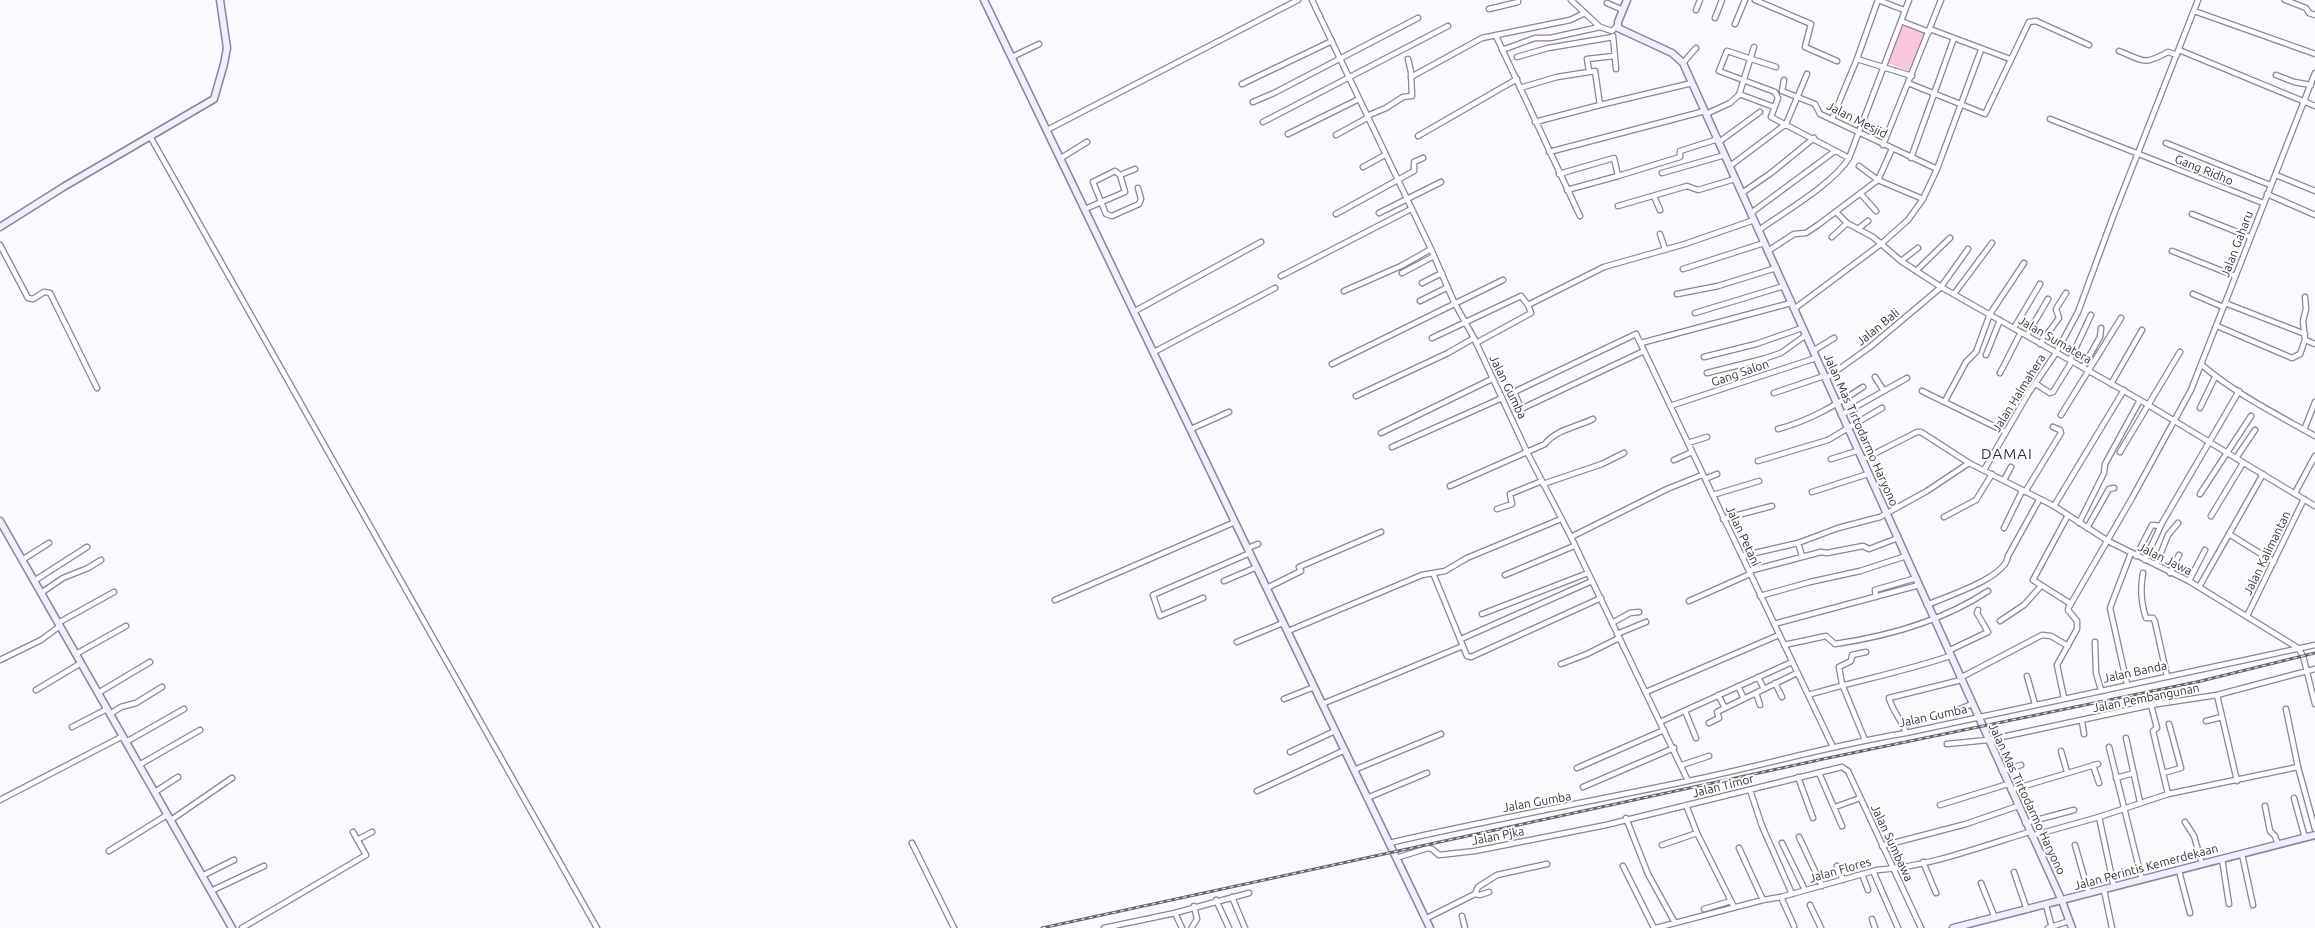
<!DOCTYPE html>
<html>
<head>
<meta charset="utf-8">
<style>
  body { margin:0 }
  canvas { display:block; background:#fbf9fe }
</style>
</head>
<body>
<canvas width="2315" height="928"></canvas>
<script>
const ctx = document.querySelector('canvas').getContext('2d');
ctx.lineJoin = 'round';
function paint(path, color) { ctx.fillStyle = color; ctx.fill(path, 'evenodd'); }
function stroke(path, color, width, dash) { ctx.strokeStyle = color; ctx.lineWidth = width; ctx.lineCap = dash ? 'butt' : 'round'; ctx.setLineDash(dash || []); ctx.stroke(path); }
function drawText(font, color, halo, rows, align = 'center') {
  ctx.font = font + ' Ubuntu,sans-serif'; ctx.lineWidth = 4; ctx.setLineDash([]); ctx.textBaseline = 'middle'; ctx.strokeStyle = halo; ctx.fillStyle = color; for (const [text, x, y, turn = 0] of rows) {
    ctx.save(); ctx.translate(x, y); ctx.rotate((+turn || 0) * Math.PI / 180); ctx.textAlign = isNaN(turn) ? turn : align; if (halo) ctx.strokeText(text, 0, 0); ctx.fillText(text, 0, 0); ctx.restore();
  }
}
paint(new Path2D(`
  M1902,23L1927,33L1912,72L1887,63Z`), '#f9c7da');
const street = new Path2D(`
  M1312,0L1431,249L1454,302L1474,338L1527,452L1571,537L1688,781
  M1571,0L1600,27L1612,31L1617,26
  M1755,0L1811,24L1805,47L1837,61
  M1878,0L1904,10
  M2285,0L2306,8L2309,13L2315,15
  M1607,3L1623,10
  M1489,9L1518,2V0
  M1696,10L1700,0
  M2194,11L2315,54
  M1715,18L1722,0
  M1901,21L1929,32
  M1735,24L1745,0
  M1930,29L2010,59
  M1496,36L1580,216
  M1613,36L1616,69
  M1502,50L1535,38H1550L1600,27
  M2179,50L2315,106
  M2119,51C2145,61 2142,66 2168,52L2177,55
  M1012,57L1039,44
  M1517,57L1548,48L1613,37
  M1857,59L1912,76
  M1683,63L1696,48
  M1776,67L1727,51L1719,71L1775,92L1778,98L1771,117L1849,158L1909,0
  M1589,71L1587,59L1614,56
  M2276,75L2294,82L2311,85
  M1411,77L1482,38L1570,20L1585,13
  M1784,80L1782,91L1815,104L1820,114L1937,169
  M1908,83L1985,114L2029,22L2036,21L2089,45
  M1242,84L1332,41
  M1520,88L1557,77L1595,71L1600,105L1692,83
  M1739,94L1774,107
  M1253,102L1274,93L1418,18
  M1706,114L1730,103L1739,95L1754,47
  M1367,116L1386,108L1403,97L1412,96L1411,72L1408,59
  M1832,119L1857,59L1878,0
  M2050,119L2263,203
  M1263,122L1448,26
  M1535,122L1600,105
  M1047,130L1298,0
  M1288,134L1359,99
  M1336,135L1367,118
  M1418,136L1517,79
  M151,138L597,928
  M1719,142L1760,112
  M2166,143L2270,185
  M1883,145L1941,0
  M1549,152L1705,111
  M1061,158L1087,142
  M1911,158L1954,38
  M1730,166L1786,124L1807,74
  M1859,166L1878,180L1923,199
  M1363,167L1385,155
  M1662,173L1725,155
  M1559,174L1614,158L1618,176L1680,157V151L1718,139
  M1120,175L1115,171L1093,182L1106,214L1112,216L1139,204L1141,199L1138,188
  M2276,175L2315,191
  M1567,190L1618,176
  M1742,193L1771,173L1814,138
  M1860,193L1876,211
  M2267,194L2315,215
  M1654,196L1660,210
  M1618,206L1687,186L1698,190L1735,179
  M1085,209L1125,192L1120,175L1135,169
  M1836,212L1847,223L1873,237L1901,261L1941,287L2140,400L2315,506
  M1379,213L1441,182
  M1751,213L1835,151
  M1336,214L1414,171V162L1423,158
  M2192,214L2250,237
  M1858,229L1868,221
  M1759,230C1784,212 1833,184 1849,158
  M1660,234L1665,249
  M1832,237L1847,223
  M0,245L28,298L33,299L44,292L50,293L97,388
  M1768,251L1794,234L1806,233L1818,225L1878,180L1892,149
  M2172,251L2235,276
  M1901,261L1918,248
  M1683,269L1764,243
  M1916,271L1950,238
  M1402,273L1434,256
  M1281,276L1411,209
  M1422,283L1442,273
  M1344,291L1401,266L1431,249
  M1677,294L1718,286L1776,268
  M1954,294L1992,243
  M2193,294L2223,307
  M2305,297L2306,309L2303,321L2305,340L2315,344
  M1420,301L1448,287
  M2225,303L2305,334
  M1794,309L1881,244L1908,220L1923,199L1937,169L1981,50
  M1135,311L1261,242
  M1695,313L1784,286
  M2217,326L2292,358L2300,354L2305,340
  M2014,328L2040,284
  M2027,335L2048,299
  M1432,338L1521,296L1528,305L1604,267L1685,244L1754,220
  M1476,343L1531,313L1528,305
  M1641,343L1791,303
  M2040,344L2059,318L2056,309L2066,293
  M1644,351L1523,408L1520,406L1514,392L1636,334L1833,747
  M1813,351L1834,338
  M1154,352L1275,288
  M1986,355L2000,320
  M1704,357L1756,344L1802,328
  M2070,360L2091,315
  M1332,364L1503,280
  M2202,365C2234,393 2278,415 2315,436
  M2083,367L2100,337L2101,328
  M1707,373L1763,359L1781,353L1806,335
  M2000,373L2021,332
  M1875,377L1884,391
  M1825,379L1870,347L1933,294L1941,287L1968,249
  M2036,384L2050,393L2053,392L2072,361
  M2111,384L2142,330
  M1922,391L2006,432
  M1774,393L1824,376
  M1356,396L1448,353L1474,338
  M1945,401L1966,362L1976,352L1990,314L2024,263
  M1670,406L1816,358
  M2200,408L2215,377
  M1841,415L1907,378
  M2061,415L2121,318
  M1191,429L1229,412
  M1778,429C1809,421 1836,405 1863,387
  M2304,430L2315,402
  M1381,433L1492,379
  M1688,443L1707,437
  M1392,447L1502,398
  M2120,452L2180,352
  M2236,458L2255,430
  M1831,459L1857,451
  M1674,460L1692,452
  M1862,460L1917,432H1921L1969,463
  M1758,461L1828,440L1882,408
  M1984,470L2028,394L2056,353L2078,312L2114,214L2198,0
  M1705,479L1717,474
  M2004,480L2011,467
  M1543,484L1602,464L1624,453
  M1450,486L1545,444C1555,430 1577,427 1593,419
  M1812,492L1868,474
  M2025,492L2061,433L2060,430L2053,427
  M2295,493L2315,456
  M2200,494L2251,416
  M1713,495L1759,481
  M2054,506L2124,390
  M1497,509L1512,504L1510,494L1542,481
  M2068,515L2033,580L2071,604
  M2211,516L2243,463
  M1944,517L1976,500L1992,474
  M1723,519L1772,506
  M2079,523L2104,473L2105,464L2140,400
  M2004,528L2022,491
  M2087,528L2109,489L2114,488
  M2229,534L2274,562
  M1571,537L1667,489L1702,475
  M1798,543L1802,556
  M1248,548L1258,544
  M1742,556L1798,543L1838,528L1880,517L1927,491L1969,463L2054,506L2108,541L2189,581L2298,648L2303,656L2315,704
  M2136,556L2152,525L2160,526
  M22,560L49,543
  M2145,560L2162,523L2239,391
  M2156,565L2168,535L2178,523
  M1749,571L1821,552L1827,553L1863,546L1869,549L1898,538
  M1433,573L1467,656L1471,657L1601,598
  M2143,573C2140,589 2141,603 2146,618H2153L2155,622L2167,676
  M2170,573L2179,555
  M1505,575L1574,546
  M34,581L87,547
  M1224,581L1257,567
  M2189,581L2205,550
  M2199,587L2263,474
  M1267,588L1301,571L1299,567L1381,532
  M41,593L63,578L88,568L101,560
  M1760,596L1810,582L1860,571L1906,556
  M1876,597L1875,590L1916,578
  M1203,598L1160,616L1153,595L1250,553
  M1055,600L1235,522
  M1689,601L1750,574
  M1927,605C1947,596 2006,578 2008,556L2039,500
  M1482,614L1588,573
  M2247,616L2304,499
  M2000,621L2024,605L2041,586
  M58,623L114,592
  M1612,623L1630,613L1639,612
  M1774,624L1919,585
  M1288,631L1422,575L1445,571L1467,558L1561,519
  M1617,634L1646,622
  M1461,639L1592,581
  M1237,642L1283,623
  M2095,642L2096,673L2101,690
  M1784,645L1826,636L1835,644C1889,636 1943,621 1988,591
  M1948,651L1988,632L1977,613L1978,610
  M76,654L126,626
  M0,660L41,640L60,626
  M1561,664L1587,654L1619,638
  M2027,676L2035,704
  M1758,677L1764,689
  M1960,678L2042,635L2051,636L2068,646
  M1775,683L1782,697
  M2127,684L2110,608L2131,553
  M1738,686L1744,699
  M36,690L81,663
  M1646,692L1779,635
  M98,693L150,662
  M1756,693L1760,705
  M1718,695L1725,708L1797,673
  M1808,695C1855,681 1903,672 1950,656
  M2217,695L2237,781
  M2064,698L2057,665L2077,629V621L2068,610L2069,607L2132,498L2191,390L2315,73
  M1284,699L1314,687
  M1322,704L1463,646
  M2151,705L2157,728L2153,731L2168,794
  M2286,709L2298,767L2315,829
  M1685,711L1696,738
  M1955,711L1972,704
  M110,714L121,707L136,703L162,687
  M2082,721L2084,734
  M2206,721L2222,717
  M1660,722L1792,662
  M1709,723L1719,718L1717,712L1725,708
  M72,727L107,709
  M1906,733C1901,719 1892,710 1889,698L1961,680
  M2126,738L2140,802
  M1865,740L1842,684L1839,667L1851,661L1852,655L1866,652
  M126,742L184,709
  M1947,744L1988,740L2151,705L2217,695L2315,669
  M2109,747L2142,880
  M2061,751L2067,772
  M1290,752L1335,731
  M139,765L200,730
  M1682,765L1709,756
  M2093,765L2099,783
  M1577,768L1664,730
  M1354,770L1441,734
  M2002,771L2021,765
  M1819,773L1842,826
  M2163,773L2181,768L2169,724
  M1798,777L1813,818
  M2116,778L2134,773
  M1583,787L1674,748
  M1750,790L1762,826L1792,894
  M2011,790L2098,764
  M1257,791L1345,750
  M155,792L178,777
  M1367,798L1427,773
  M2294,798L2305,838
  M0,800L123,736
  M1686,805L1697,833L1734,907
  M1940,805L2008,784
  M2265,806L2270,831L2275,836L2278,845
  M1835,807L1860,798
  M2099,817L2114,887
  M1626,818L1648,874L1675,923
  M171,820L232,778
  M2185,822L2194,836L2202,864
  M2025,823L2074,810
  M2031,836L2099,817L2168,794L2298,767
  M1799,837L1822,886
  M357,840L372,832
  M912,843L954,928
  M1389,843C1488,820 1588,802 1688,781C1761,766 1832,745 1906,733L2315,645
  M1782,843L1805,890
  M1662,845L1697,833
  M2075,845L2089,894
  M1882,846L1966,824L2018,806
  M1739,848L1763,900
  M109,851L167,815
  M2242,854L2253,905
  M1396,858L1428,848L1432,849L1439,855L1475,851L1606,825L1842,767L1848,771L1921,928
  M2222,859L2229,904
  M1923,862L1936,893
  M1623,866L1654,928
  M1837,866L1843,880
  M1873,871L1898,928
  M2179,871L2190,913
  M2014,872L2027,910
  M1862,874L1868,890
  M202,876L234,860
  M1981,883L1995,918
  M2104,890L2112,928
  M211,891L264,866
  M1475,894L1480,895L1489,892
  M1232,897L1245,928
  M1781,897L1794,926
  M1216,900L1229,928
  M1810,905L1821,928
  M2046,905L2052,928
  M1704,909L1731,901
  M1175,913L1182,928
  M1462,916L1465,928
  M1425,919L1475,894L1478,887L1497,875L1547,864
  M1872,919L1875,928
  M1192,927L1197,919L1194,906
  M242,928L366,855L353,832
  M1104,928L1175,913L1249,893
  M1656,928L1763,900L1781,897L1877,870C1928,867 1980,847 2029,832
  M2048,928L2069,921`);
const secondary = new Path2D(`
  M984,0L1430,928
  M1627,0L1618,22V28L1672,53L1683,63L1692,83L2062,901L2072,928
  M0,227L65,186L214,99L224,64L227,48L220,0
  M0,521L232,928
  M1953,928L2315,835`);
stroke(street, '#8e829b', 7);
stroke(secondary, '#8e829b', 9);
stroke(street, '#fff', 4.5);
stroke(secondary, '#efeffe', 6);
const rail = new Path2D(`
  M1042,928L1828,758L2201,681L2315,653`);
stroke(rail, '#67636c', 3);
stroke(rail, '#fff', 1, [4]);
drawText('12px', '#342f39', '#fff', [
  ["Jalan Mesjid",1857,120,27],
  ["Gang Ridho",2204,170,22],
  ["Jalan Gaharu",2237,244,-69],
  ["Jalan Bali",1878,327,-39],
  ["Jalan Sumatera",2055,340,30],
  ["Gang Salon",1740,373,-19],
  ["Jalan Gumba",1508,387,64],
  ["Jalan Halmahera",2019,393,-58],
  ["Jalan Mas Tirtodarmo Haryono",1861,430,66],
  ["Jalan Petani",1743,536,65],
  ["Jalan Kalimantan",2267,553,-64],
  ["Jalan Jawa",2165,559,26],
  ["Jalan Banda",2135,672,-12],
  ["Jalan Pembangunan",2146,698,-11],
  ["Jalan Gumba",1933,716,-12],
  ["Jalan Timor",1723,786,-14],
  ["Jalan Mas Tirtodarmo Haryono",2027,799,65],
  ["Jalan Gumba",1537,802,-10],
  ["Jalan Pjka",1498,836,-11],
  ["Jalan Sumbawa",1892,843,65],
  ["Jalan Perintis Kemerdekaan",2146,867,-15],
  ["Jalan Flores",1840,870,-16]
]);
ctx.letterSpacing = '1px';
drawText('15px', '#372c41', '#fff', [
  ["DAMAI",2007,454]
]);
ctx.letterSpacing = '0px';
</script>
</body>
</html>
